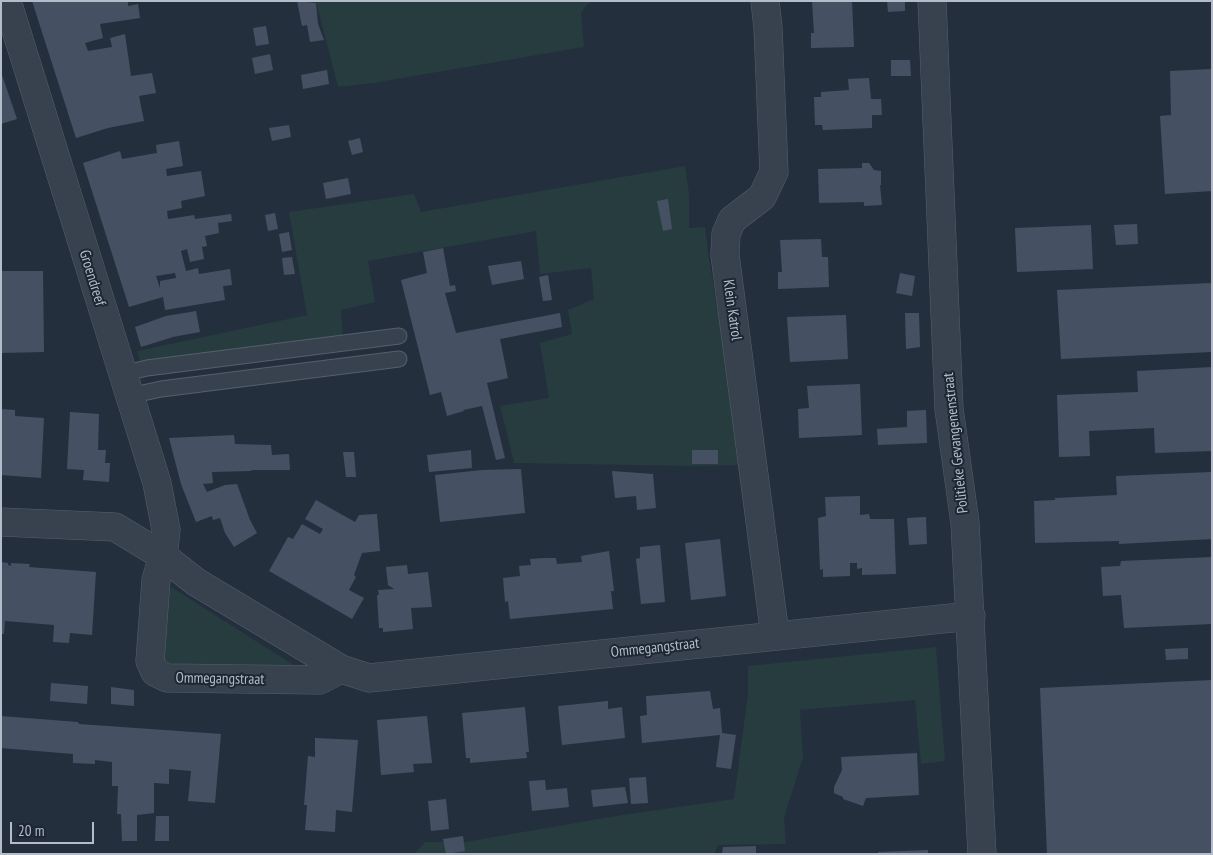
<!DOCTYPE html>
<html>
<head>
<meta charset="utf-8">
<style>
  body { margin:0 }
  #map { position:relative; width:1213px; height:855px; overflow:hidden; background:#242f3e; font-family:"PT Sans Narrow",sans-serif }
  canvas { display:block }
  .frame { position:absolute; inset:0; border:2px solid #b4bcc9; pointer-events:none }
  .scale { position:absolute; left:10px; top:822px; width:84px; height:22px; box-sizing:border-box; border:2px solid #b4bcc9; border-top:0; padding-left:6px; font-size:15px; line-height:18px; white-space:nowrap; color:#b4bcc9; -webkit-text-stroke:4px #1d2633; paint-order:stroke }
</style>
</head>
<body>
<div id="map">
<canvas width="1213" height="855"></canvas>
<div class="frame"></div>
<div class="scale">20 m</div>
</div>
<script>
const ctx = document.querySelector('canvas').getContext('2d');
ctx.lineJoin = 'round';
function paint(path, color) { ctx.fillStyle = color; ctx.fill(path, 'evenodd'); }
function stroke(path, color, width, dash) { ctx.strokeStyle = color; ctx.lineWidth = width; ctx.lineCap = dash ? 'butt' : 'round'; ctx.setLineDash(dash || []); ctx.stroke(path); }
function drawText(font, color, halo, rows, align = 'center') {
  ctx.font = font + ' "PT Sans Narrow",sans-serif'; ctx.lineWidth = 4; ctx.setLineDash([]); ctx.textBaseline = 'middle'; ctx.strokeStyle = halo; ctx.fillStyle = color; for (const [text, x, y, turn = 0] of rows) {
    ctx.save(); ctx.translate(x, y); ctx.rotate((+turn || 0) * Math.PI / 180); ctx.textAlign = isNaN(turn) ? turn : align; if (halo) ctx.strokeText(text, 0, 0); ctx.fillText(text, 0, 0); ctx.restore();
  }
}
paint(new Path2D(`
  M316,1H594L586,5L581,14L584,47L373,83L338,87Z
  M685,166L689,193V228L705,227L708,252L743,465L693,466L514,463L500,406L549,398L540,343L572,334L568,310L594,299L591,268L540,274L536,231L368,261L375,302L341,310L343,338L141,365L137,351L307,315L289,212L414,194L421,212Z
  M171,587L303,671L174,665L162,659L164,600Z
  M936,647L945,761L921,764L915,700L800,710L803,758L784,817L786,844L718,845L714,854H414L425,842H465L622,815L734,799L748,694V666Z`), '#263c3f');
paint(new Path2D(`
  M32,1H128V6L138,4L140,18L100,24L103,38L85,43L88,51L112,47L110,38L125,34L131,76L152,73L156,93L139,96L144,121L108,128L76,138Z
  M297,1L316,3L318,24L324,40L310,42L307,25L302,26Z
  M812,1H852L854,47L811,48V33H814Z
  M887,1H905V11L888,12Z
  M266,26L269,44L256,46L253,28Z
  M270,54L273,70L255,74L252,58Z
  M891,60H910L911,76H891Z
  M1212,69V191L1165,194L1160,116L1171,115L1170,71Z
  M327,70L329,84L303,89L301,75Z
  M1,72L17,119L1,124Z
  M869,78L871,99H881L882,115H872V128L823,130L822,125H815L814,97H821V92L849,90L848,79Z
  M289,125L291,137L272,141L269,128Z
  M360,138L363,152L352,155L348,141Z
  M179,141L183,166L166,169L167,176L201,171L205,196L181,201L182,208L167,211L168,219L194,215L195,219L231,214L232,221L218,223L219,233L205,236L207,246L202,247L204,259L190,262L187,249L181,251L186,271L198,268L199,274L230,269L232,285L223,286L225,300L165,310L163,297L129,307L83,163L120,151L122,159L157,153L156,145ZM175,273L176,278L160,281V288L156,276Z
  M862,163H869L874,170L881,171V185H880L882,205L864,206V202L819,203L818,169L862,168Z
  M348,178L351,194L326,199L323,183Z
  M668,199L672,229L663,231L657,201Z
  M275,213L278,229L268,231L265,215Z
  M1137,224L1138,244L1116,245L1114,225Z
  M1091,225L1093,269L1017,272L1015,228Z
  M289,232L292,250L282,252L279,234Z
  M821,239L822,257H828L829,287L778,289V272H782L780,240Z
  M443,248L450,286L455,285L456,291L445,293L456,333L560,313L562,327L500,339L508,378L487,383L505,458L496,460L482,406L463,410L464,411L447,416L441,392L430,395L401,280L427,273L423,252Z
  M292,257L295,274L284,275L282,258Z
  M521,261L524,279L492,285L488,266Z
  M1,271H43L44,352L1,353Z
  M900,273L915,276L912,296L896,293Z
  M548,275L552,300L543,301L539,277Z
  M1212,283V352L1061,359L1057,290Z
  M196,311L200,332L173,337L141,347L135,327L166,316Z
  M905,313H919L920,347L906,349Z
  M846,315L848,359L790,362L787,317Z
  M1212,367V451L1155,453L1154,428L1089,431L1090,456L1059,457L1057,395L1138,392L1137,371Z
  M860,384L862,435L799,438L798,409L809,408L807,386Z
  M1,409L15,410V416L44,418L41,478L1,475Z
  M926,410L927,443L878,445L877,429L907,427V411Z
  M70,412L99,414L98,450H106L105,463H110L109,482L83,480L84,470L67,469Z
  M234,435L235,444L271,445L272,455L289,454L290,470H251V471L212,472L213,483L203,484L207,492L225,485L237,484L250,520L257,533L234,547L225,533L220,518L213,520L212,516L196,522L181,484L169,438Z
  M471,450L472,468L429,472L427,455Z
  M692,450H718V464H692Z
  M343,452H354L356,477H346Z
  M521,469L525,513L440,522L435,475L482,470Z
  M612,471L653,474L656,508L637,510L636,496L615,498Z
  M1212,472V539L1119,544V541L1035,543L1034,501L1055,500V498L1117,495L1116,476Z
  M860,496V515L869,514L870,519H894L896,574L862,575V568L857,569V563H850V576L823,577V569L820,570L818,518L826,516L825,497Z
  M316,500L355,522L359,515L377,514L380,551L362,553L354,575L356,577L349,590L364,598L352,619L269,571L288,537L293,539L302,524L320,534L323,529L305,519Z
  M926,517L927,544L909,545L907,518Z
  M720,539L726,596L691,600L685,543Z
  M660,545L665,602L641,604L636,559L640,558V547Z
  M609,551L614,591H611L613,609L510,619L508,601L505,602L503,578L520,576L519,566L531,565L530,559L544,558H556L557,564L582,562L581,556Z
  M1212,557V624L1124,628L1121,595L1103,596L1101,567L1120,566L1121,561Z
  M1,562L8,563V565L11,566V563L30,564L29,567L96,572L92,635L70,633L69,643L53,642L54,625L5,621L4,634H1Z
  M407,565L408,574L428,572L432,607L411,608L413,629L383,632V628H379L377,595H379L378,590L394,589L388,585L386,567Z
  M1188,648V659L1166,660L1165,649Z
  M1212,680V854H1047L1040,688Z
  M51,683L88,686L87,704L50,701Z
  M111,687L134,690V706L111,704Z
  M710,691L713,709L720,708L722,733L736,735L731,769L716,767L720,735L642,743L640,716L647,715L646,696Z
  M608,701V709L622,707L625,738L562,745L558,706Z
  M525,707L529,752H526L527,758L470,763V758H466L462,713Z
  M1,716L78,722L79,724L221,734L215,803L188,801L191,771L169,769V784L154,783V813L137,815V841H122L121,814H117L118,786H112V762L95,760V764L73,763V754L1,748Z
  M427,716L432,763L413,764L414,772L381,775L377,720Z
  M315,738L358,740L352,812L336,810L335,832L305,830L307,805H304L308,756L315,757Z
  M917,753L919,795L866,798L863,806L843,799V797L834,793V787L842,770L841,757Z
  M646,777L648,803L631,804L629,778Z
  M545,780L546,790L567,788L569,807L532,811L529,781Z
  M625,787L628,803L593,807L591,790Z
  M446,799L449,829L431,831L428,801Z
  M156,816H169V841H155Z
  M463,836L465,851L446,854L443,839Z
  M756,846V854H722L723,847Z
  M928,850V854H878V852Z`), '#455162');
const lane = new Path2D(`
  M122,374L147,368L399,336
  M129,396L161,389L399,359`);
const street = new Path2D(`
  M7,1L157,483L166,530L163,556L156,580L150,661L155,672L167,678L320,680L341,669
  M765,1L768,28L774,172L762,197L732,220L726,234L725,255L775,635
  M932,1L949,409L965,523L982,854
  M1,522L115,527L163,556L196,582L341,669L369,678L971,616`);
stroke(lane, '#565f6c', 17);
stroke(street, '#565f6c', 29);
stroke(lane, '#38414e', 15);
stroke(street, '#38414e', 28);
drawText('15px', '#b4bcc9', '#1d2633', [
  ["Groendreef",92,278,73],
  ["Klein Katrol",732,310,82],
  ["Politieke Gevangenenstraat",956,443,-96],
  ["Ommegangstraat",655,648,-6],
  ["Ommegangstraat",220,679,1]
]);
</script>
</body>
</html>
